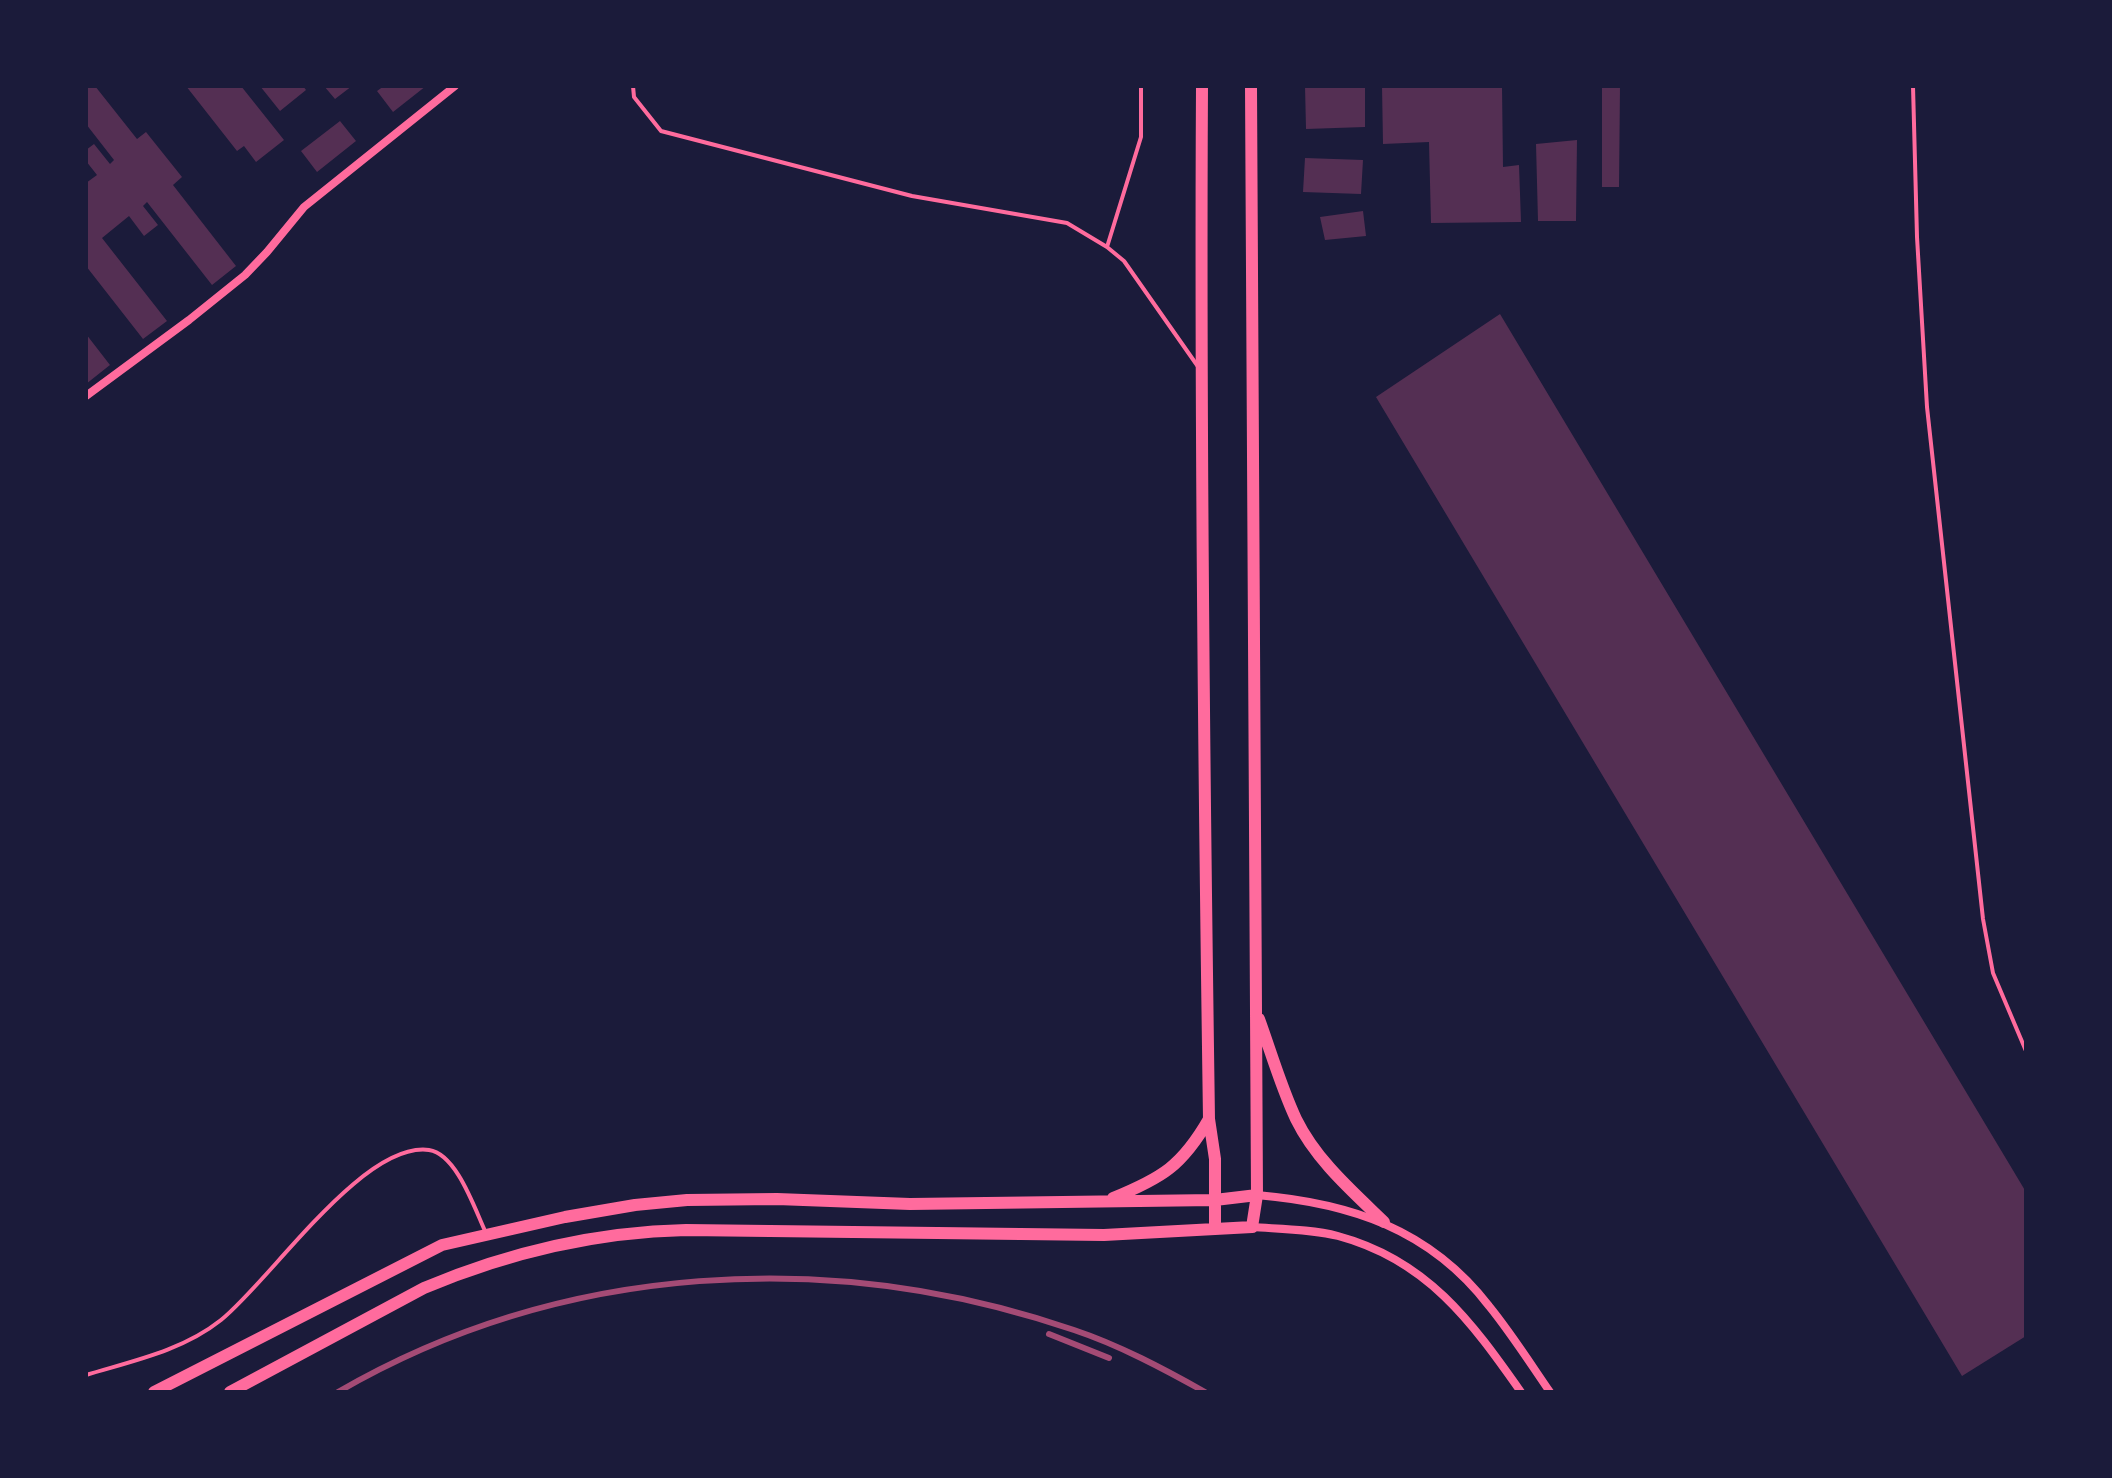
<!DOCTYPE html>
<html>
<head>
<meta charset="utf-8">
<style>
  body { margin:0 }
  #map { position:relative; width:2112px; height:1478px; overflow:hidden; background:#1b1b3a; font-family:Cabin,sans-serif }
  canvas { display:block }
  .frame { position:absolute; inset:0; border:88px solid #1b1b3a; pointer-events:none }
</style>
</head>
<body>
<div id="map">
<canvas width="2112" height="1478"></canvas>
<div class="frame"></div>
</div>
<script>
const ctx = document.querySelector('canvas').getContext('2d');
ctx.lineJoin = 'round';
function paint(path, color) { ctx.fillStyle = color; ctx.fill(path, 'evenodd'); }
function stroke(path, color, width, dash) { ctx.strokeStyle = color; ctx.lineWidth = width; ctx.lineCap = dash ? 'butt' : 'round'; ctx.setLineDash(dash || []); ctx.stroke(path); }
paint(new Path2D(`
  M86,86H95L137,139L146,132L182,177L173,185L236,266L212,285L147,202L143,206L158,225L144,236L129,216L102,238L167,321L143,339L86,266V183L97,175L86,161V150L94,144L110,164L114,160L86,124Z
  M186,86H241L284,140L256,162L244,146L237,151Z
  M260,86H303L306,90L280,111Z
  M324,86H352L335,99Z
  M384,86H426L393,112L377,91Z
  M1305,86H1365V127L1306,129Z
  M1382,86H1502L1503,167L1519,165L1521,222L1431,223L1429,142L1383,144Z
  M1602,86H1620L1619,187H1602Z
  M340,121L356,141L317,172L301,151Z
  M1577,140L1576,221H1538L1536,144Z
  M1305,158L1363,160L1361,194L1303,192Z
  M1363,211L1366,236L1325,240L1320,217Z
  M1500,314L2026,1192V1336L1962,1376L1376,397Z
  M86,334L110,365L86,384Z`), '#542f53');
stroke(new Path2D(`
  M633,86L634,97L661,131L912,196L1067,223L1107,247L1124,261L1199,368
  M1913,86L1917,237L1927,407L1983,919L1993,973L2026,1051
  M1107,247L1141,137V86
  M86,1375C132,1361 182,1351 221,1320C270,1281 363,1141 429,1150C457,1154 475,1210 486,1233`), '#ff6b9d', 4);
stroke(new Path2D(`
  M86,396L189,320L245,275L267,252L304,207L455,86
  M1257,1195C1350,1203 1430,1229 1489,1306C1511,1333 1530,1363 1550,1392
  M1252,1227C1280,1229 1311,1229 1338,1236C1427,1260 1471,1321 1521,1392`), '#ff6b9d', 8);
stroke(new Path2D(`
  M1202,86C1200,430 1204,774 1209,1119L1215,1159V1229
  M1259,1019C1271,1052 1281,1087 1296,1119C1316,1160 1352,1191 1384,1222
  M1113,1198C1162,1178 1182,1166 1209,1119
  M154,1392L442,1245L565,1217L635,1205L687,1200L777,1199L910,1204L1215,1200L1257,1195
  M230,1392L424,1288C507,1253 596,1232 686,1230L1104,1235L1252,1227L1257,1195L1251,86`), '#ff6b9d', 12);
stroke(new Path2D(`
  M1049,1334L1109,1358
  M338,1392C562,1262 832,1247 1074,1330C1119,1345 1164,1369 1205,1392`), '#a44b75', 6);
</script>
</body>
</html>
